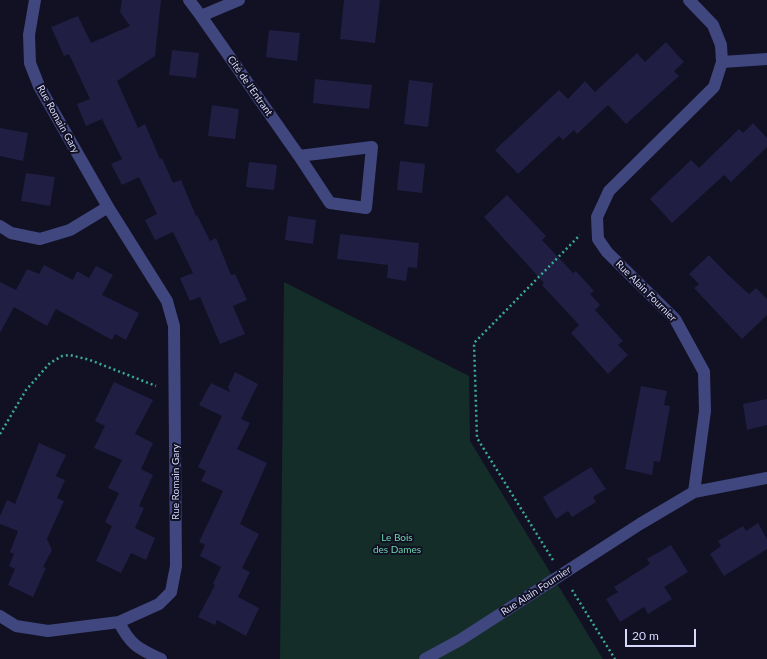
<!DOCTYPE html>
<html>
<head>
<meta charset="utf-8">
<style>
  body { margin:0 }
  #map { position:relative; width:767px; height:659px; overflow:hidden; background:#111123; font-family:Lato,sans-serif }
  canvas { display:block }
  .scale { position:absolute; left:625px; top:629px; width:71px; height:18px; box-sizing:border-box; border:2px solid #d7d8fb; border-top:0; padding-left:5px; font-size:12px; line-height:14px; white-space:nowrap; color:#d7d8fb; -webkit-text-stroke:3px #111123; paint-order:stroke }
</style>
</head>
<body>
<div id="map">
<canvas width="767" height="659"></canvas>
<div class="scale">20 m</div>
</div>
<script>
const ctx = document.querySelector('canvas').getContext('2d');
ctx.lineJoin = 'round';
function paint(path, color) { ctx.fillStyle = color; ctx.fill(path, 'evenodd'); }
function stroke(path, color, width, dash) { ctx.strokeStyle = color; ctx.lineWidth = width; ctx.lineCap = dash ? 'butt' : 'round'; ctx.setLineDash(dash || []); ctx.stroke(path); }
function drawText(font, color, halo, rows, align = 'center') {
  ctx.font = font + ' Lato,sans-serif'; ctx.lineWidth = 4; ctx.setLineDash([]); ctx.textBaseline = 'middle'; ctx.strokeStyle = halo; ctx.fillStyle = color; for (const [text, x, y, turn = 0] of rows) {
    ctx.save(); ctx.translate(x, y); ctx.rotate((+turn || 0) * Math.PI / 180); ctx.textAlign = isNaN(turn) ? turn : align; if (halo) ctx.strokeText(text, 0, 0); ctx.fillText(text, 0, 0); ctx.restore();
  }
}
paint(new Path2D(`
  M284,282L469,376L470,441L603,659H280Z`), '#142d28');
paint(new Path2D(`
  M122,0H161L155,56L117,81L138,128L145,124L160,159L162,158L173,183L181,180L196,216L197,215L210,241L216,238L231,275L235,274L247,300L233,306L245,334L220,344L200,297L190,301L180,278L193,273L173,232L155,240L145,220L157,214L139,177L122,185L111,164L122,159L102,119L86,126L77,104L90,99L69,54L64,56L51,27L78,16L91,43L130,26L120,12Z
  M344,0H380L375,43L340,39Z
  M269,30L300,33L297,61L266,57Z
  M666,42L684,62L674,71L679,76L626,124L608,105L577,134L574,130L563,140L559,136L518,174L495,150L559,90L568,99L585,81L595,92L637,53L645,62Z
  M172,50L199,53L196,78L169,75Z
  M315,79L372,85L369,109L313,103Z
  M409,80L433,83L428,127L404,124Z
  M212,105L239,109L235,139L208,136Z
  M753,123L767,138V147L731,182L724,175L672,223L650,199L691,160L699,168L739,129L743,133Z
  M0,128L28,133L23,161L0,156Z
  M400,161L425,164L422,193L397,190Z
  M249,162L277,165L274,190L246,187Z
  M26,173L55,177L50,206L21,201Z
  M507,195L546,236L542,240L573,273L576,271L594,291L590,294L600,305L595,310L623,341L618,345L628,355L608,374L571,333L579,325L542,285L544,283L484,217Z
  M288,216L316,220L313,244L285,240Z
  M340,234L419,243L417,268L408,267L406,281L387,278L388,265L337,259Z
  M709,255L727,274L749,294L756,288L767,299V315L742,339L694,288L699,284L689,274Z
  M44,265L73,280L77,271L89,278L96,266L113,275L102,295L139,313L126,340L115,334L112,340L56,309L47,326L14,307L0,333V282L16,290L27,269L39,274Z
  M235,372L258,384L241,419L250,423L237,449L267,463L240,524L259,534L242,568L250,572L238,597L259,608L246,636L217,620L215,625L198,617L215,585L213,584L221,567L200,556L205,545L199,542L223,491L201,481L206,471L198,467L222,416L199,405L211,383L230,392L228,387Z
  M114,382L153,400L135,434L153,443L141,469L153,475L139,506L144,508L135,528L155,538L146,560L131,553L121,573L96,561L112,526L105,522L119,493L108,488L122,460L94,448L105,426L95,421Z
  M641,386L667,391L664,405L670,406L660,462L654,461L652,475L625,469Z
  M767,399V425L747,430L743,404Z
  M39,443L66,455L56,476L65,480L57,498L64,501L47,539L52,550L43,567L46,568L33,597L8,585L15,569L9,566L14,554L10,552L18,531L0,524V516L7,500L15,504Z
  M591,467L606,489L593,497L596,502L572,517L568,511L556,519L543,497Z
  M758,523L767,539V549L724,576L710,554L721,546L718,541L743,526L746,531Z
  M671,545L688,572L664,587L672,599L648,614L644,607L620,622L606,599L618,592L614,587L650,564L647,559Z`), '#201e43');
stroke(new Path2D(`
  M0,434L26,390L50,363L62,356L70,355L90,360L156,386
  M553,560L477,438L474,343L580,235
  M572,590L615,659`), '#3aac95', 2.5, [2, 3]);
stroke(new Path2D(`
  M189,0L201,16L299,156L330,203L366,208L372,147L299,156
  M201,16L239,0
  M722,62L767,59
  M0,226L11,233L40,239L70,230L108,207
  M694,492L767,478
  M0,616L16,626L48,631L119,622L159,604L171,592L176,566L174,326L167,301L108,207L39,86L30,63L29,35L35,0
  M119,622C130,645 139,649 161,659
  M425,659L460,640L640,524L694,492L705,411L704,372L675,319L607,252L598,239L597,217L609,191L714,87L722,62L721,45L713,25L689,0`), '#40467e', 12);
drawText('10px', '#d7d8fb', '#111123', [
  ["Cité de l'Entrant",250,86,55],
  ["Rue Romain Gary",58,119,61],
  ["Rue Alain Fournier",646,291,45],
  ["Rue Romain Gary",176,482,-90],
  ["Rue Alain Fournier",536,591,-33]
]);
drawText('10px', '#69d5ab', '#111123', [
  ["Le Bois",397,538],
  ["des Dames",397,550]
]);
</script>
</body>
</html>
